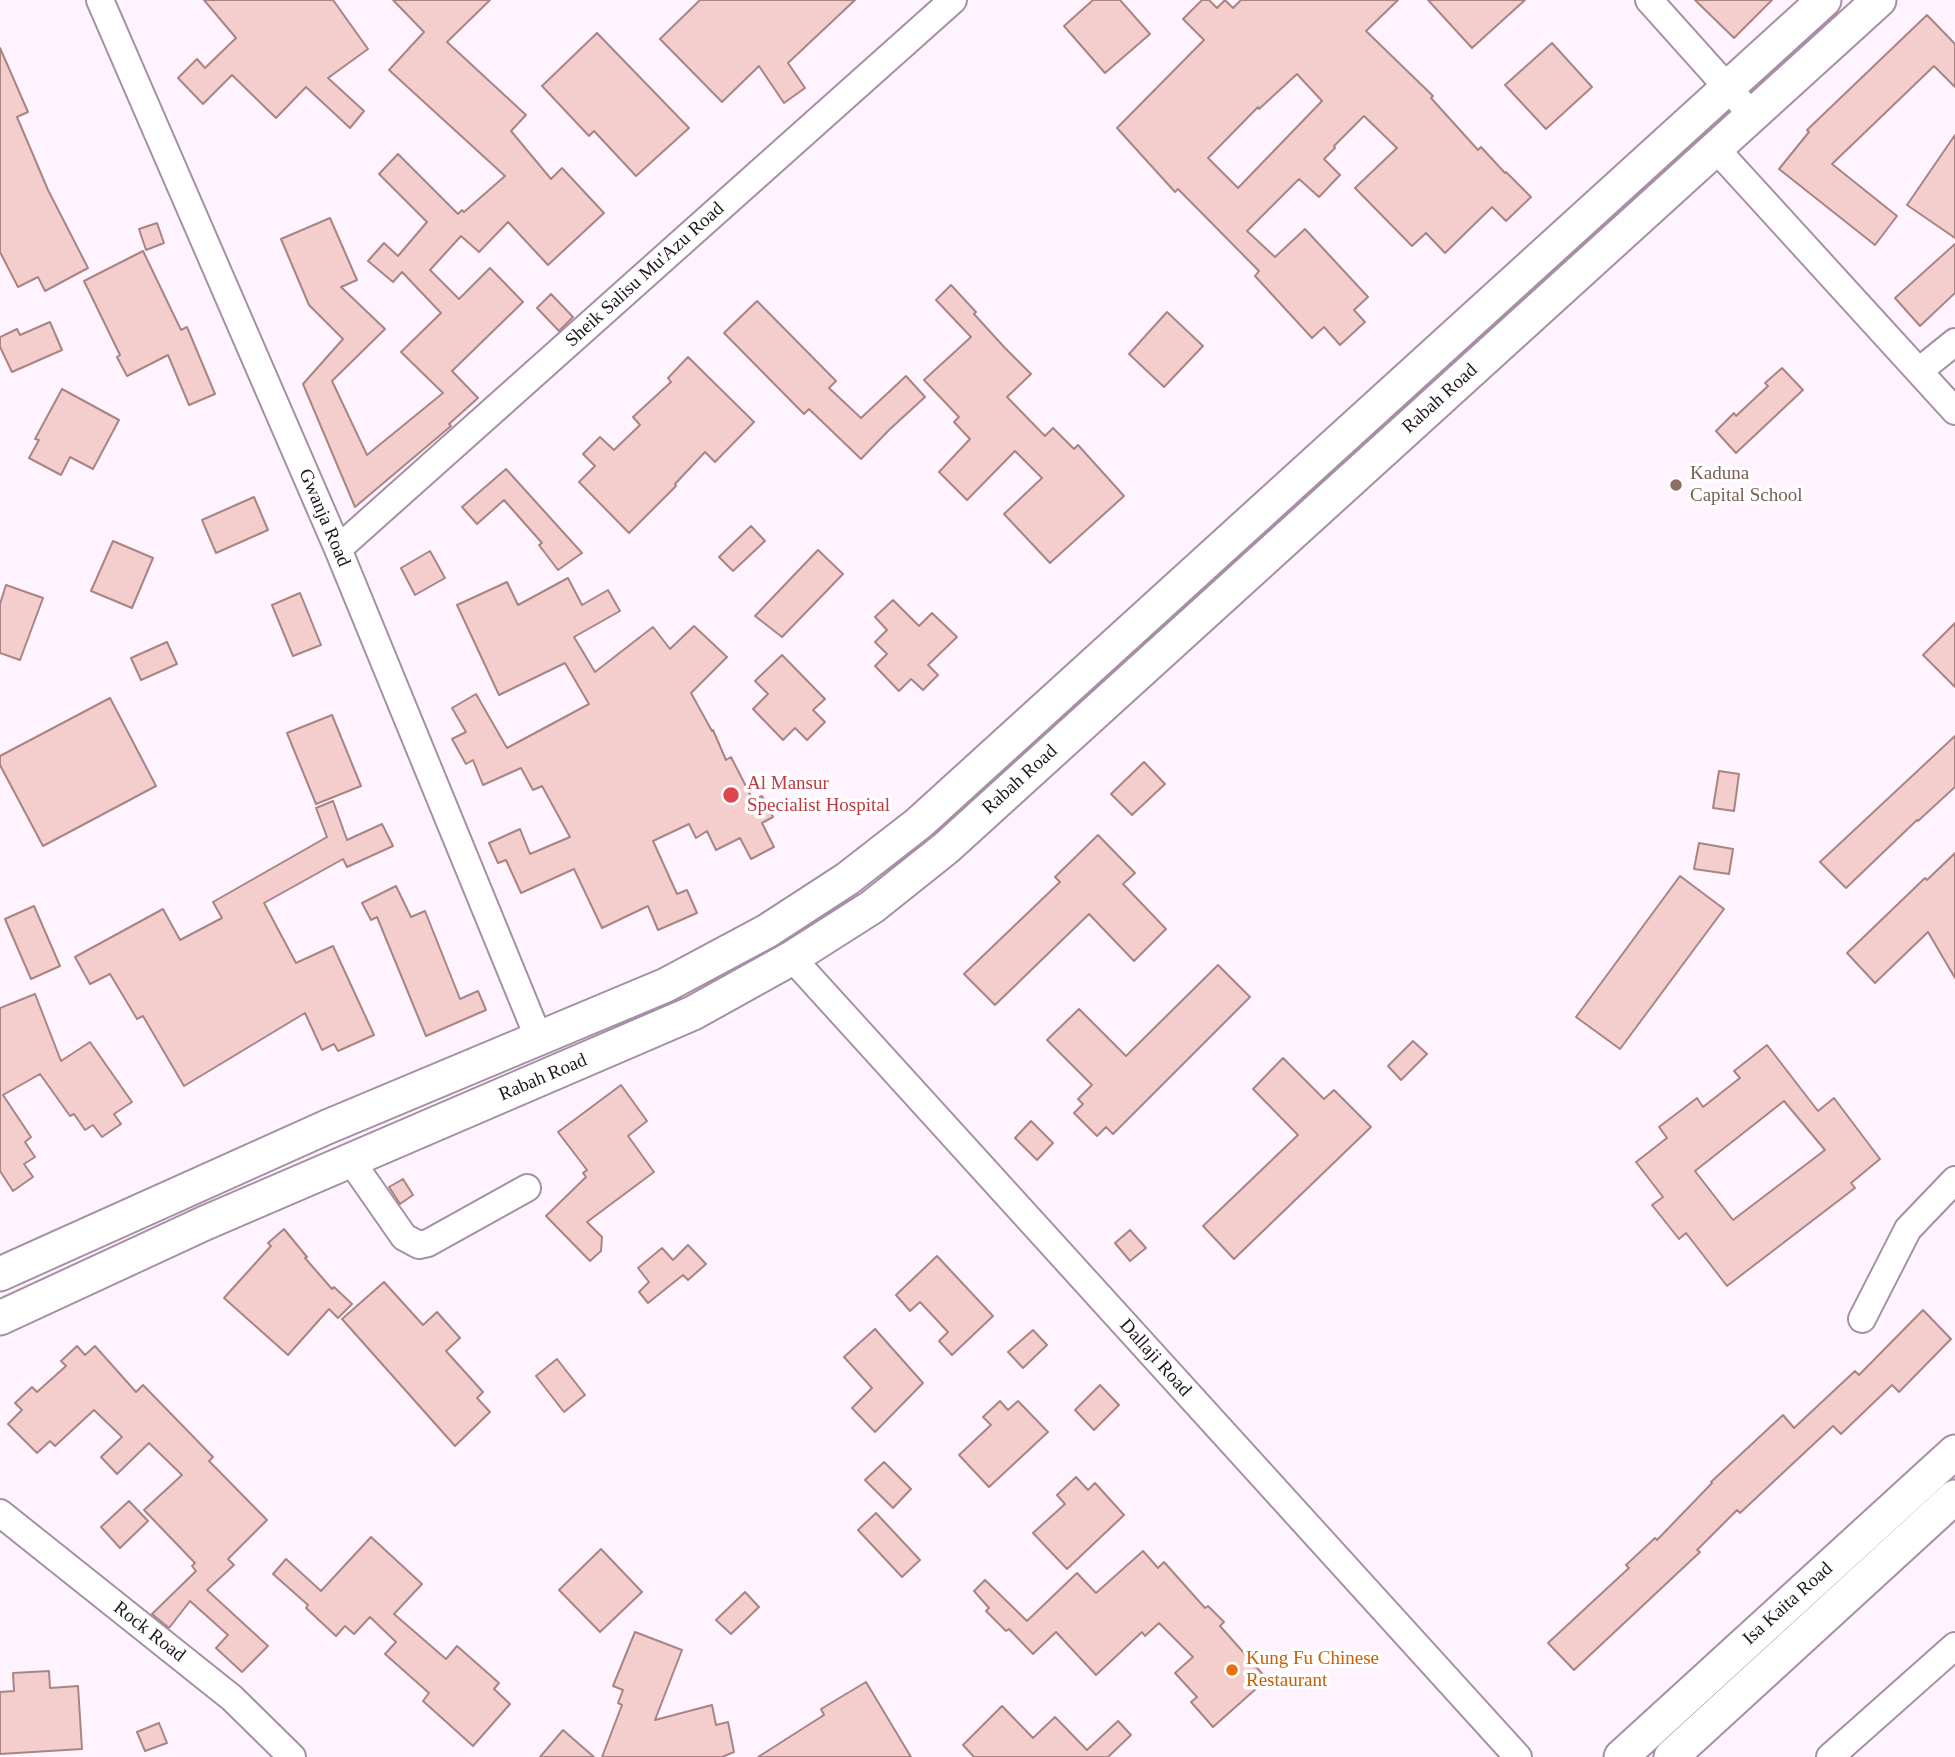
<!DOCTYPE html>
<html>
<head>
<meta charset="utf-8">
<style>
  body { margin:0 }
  canvas { display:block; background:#fef3fe }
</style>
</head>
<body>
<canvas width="1955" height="1757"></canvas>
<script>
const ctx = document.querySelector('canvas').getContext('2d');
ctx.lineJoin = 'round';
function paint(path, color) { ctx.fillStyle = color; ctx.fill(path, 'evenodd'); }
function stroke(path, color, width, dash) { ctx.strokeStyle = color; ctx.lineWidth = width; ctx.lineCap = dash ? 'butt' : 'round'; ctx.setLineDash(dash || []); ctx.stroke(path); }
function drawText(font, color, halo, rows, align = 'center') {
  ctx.font = font + ' Georgia,serif'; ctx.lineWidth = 7; ctx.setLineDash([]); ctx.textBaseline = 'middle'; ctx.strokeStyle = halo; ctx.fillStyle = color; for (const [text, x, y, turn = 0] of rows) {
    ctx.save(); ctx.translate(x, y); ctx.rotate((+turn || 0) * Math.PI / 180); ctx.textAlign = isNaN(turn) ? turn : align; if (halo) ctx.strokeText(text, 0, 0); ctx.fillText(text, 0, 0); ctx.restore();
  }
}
const building = new Path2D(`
  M204,0H333L368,49L328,78L364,111L350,128L306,87L276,118L232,75L203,104L178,78L197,59L205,68L236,38Z
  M393,0H490L447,42L526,115L511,131L551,179L562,168L604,213L548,265L508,222L479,252L461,236L430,270L459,299L490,268L523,302L452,371L478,398L449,424L451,426L355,507L303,384L343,339L309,305L281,239L330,218L357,280L341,287L385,329L332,381L367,455L443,393L401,352L441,313L402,272L393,282L368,261L384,243L398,256L427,222L379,174L398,154L458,214L462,210L464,212L505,176L389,70L424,32Z
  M700,0H855L788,63L805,88L784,103L759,66L722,102L660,39Z
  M1093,0H1120L1150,34L1105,73L1064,26Z
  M1202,0H1209L1217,8L1225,0L1233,8L1241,0H1398L1366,31L1433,96L1431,98L1478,150L1481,147L1505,173L1506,172L1531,197L1506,221L1492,207L1445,253L1426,233L1412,246L1355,188L1397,148L1364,116L1334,146L1335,148L1324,159L1340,175L1319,197L1299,179L1247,231L1275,257L1305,229L1368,297L1354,310L1365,322L1340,345L1324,327L1312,338L1255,276L1259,271L1178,189L1175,192L1117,128L1204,40L1183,19ZM1297,74L1322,101L1238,188L1208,158L1258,107L1259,109Z
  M1428,0H1525L1472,48Z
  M1695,0H1772L1734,38Z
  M1927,15L1955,44V87L1934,66L1832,164L1897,216L1875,245L1779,169L1809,132L1807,130Z
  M597,33L689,128L636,176L594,131L589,136L542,86Z
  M1552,43L1592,87L1546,129L1505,85Z
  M0,48L28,112L17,117L48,190L88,268L45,291L38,277L18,287L0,252Z
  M1955,135V238L1907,205Z
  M157,223L164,243L146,250L139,229Z
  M1955,244V293L1920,326L1895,298Z
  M143,251L181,330L187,327L215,394L189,405L168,355L127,376L117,357L120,355L84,281Z
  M951,285L976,312L974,314L1005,348L1031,374L1007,397L1045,436L1053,428L1074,449L1078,445L1124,496L1050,563L1004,514L1042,478L1015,451L967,500L939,472L970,439L954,422L959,417L924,380L971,337L936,300Z
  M551,294L573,317L559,331L537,308Z
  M757,301L836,381L829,388L861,418L906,376L925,397L889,430L861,459L809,409L804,414L724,333Z
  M1167,312L1203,346L1164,387L1129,354Z
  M50,322L62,350L12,372L0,347V337L17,329L20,335Z
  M688,357L754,422L715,462L705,452L675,484L676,486L629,533L579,482L595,466L583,454L600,437L614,450L640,425L633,417L671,382L668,378Z
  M1782,368L1803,390L1736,453L1716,431L1734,413L1736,416L1768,386L1765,383Z
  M62,389L119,420L93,469L70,457L61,475L29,458L39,440L35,439Z
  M506,469L582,553L558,570L539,545L542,543L504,500L477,524L462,507Z
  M254,497L268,530L216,553L202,520Z
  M751,526L765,541L733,571L719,557Z
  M113,541L153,558L132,608L91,591Z
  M818,550L843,574L782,637L755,616Z
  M430,551L445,578L415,595L401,568Z
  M568,578L582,605L608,590L620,611L574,637L595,672L653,627L670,649L694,626L727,657L691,693L712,731L713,730L726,760L731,757L753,800L762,796L773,817L762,823L774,847L751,859L740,838L716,850L707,831L696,838L689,824L653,841L677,894L687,890L697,913L658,930L648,906L602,928L574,869L521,893L506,860L498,863L489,843L520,829L530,854L570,837L542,786L533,790L521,768L483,785L473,760L466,764L452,739L466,732L452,708L476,694L507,748L589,704L565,663L499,695L457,605L507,582L518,605Z
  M6,585L43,598L20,660L0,653V604Z
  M300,593L321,645L293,656L272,605Z
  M893,600L919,626L932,613L957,637L928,665L938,675L923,690L911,679L899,691L875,666L887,654L875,642L887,630L875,617Z
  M1955,623V687L1923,655Z
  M167,642L177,664L141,680L131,658Z
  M782,655L825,699L813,710L825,722L807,740L795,728L783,740L753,709L768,694L755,681Z
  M110,698L156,786L43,846L0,765V756Z
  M332,715L361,786L316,804L287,733Z
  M1955,736V787L1918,821L1917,820L1846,888L1820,862Z
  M1144,762L1165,784L1132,815L1111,794Z
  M1719,771L1739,774L1734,811L1713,808Z
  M333,801L347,840L382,824L393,846L347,867L343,859L264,903L296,963L333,946L374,1035L338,1051L334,1044L322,1050L305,1013L184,1086L143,1016L137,1019L110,974L90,984L75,957L163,909L180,940L222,918L213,902L327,837L316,808Z
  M1098,835L1135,873L1123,884L1166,929L1134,961L1089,914L995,1005L964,974L1060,882L1055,877Z
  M1699,843L1733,849L1729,874L1694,869Z
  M1955,853V978L1928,932L1875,983L1847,953L1925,878L1927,880Z
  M1680,876L1724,909L1620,1049L1576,1017Z
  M396,886L411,917L425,911L460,999L478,991L486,1010L426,1036L377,917L371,920L362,903Z
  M34,906L60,966L31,979L5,919Z
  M1218,965L1250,997L1113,1134L1106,1127L1097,1136L1074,1113L1083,1104L1078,1099L1092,1085L1047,1040L1079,1009L1126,1056Z
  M35,994L61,1061L90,1042L132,1102L114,1114L121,1124L102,1137L93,1125L85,1130L74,1114L70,1116L40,1074L3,1095L31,1137L25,1142L35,1157L24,1164L33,1177L13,1191L0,1171V1008Z
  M1413,1041L1427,1054L1401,1080L1388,1066Z
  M1767,1045L1818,1111L1834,1098L1880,1159L1851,1183L1855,1188L1727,1286L1686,1233L1679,1239L1652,1205L1663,1197L1636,1162L1667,1138L1659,1127L1697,1098L1703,1107L1740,1078L1734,1071ZM1784,1101L1825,1150L1733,1220L1695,1171Z
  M1283,1058L1324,1099L1334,1090L1371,1127L1234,1259L1203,1226L1298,1135L1253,1089Z
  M621,1085L647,1121L628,1136L654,1172L587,1222L602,1237L601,1251L590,1261L546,1216L586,1177L583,1173L587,1170L558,1132Z
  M1031,1121L1053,1143L1037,1160L1015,1138Z
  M403,1179L413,1195L400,1204L389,1187Z
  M284,1229L307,1257L305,1258L332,1289L334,1287L352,1304L338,1318L329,1309L288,1355L224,1298L271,1246L268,1243Z
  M1130,1230L1146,1248L1130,1261L1115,1243Z
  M688,1245L706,1264L688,1280L683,1275L648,1303L639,1292L649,1282L638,1268L662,1248L673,1260Z
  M937,1256L993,1316L952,1355L939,1341L948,1332L920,1302L910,1311L896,1295Z
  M384,1282L423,1325L437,1312L460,1338L446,1351L483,1392L477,1398L490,1412L455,1446L342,1319Z
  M1923,1310L1951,1339L1899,1392L1892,1385L1841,1434L1833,1426L1740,1513L1737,1510L1697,1550L1700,1552L1574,1670L1548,1643L1629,1568L1626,1565L1655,1538L1657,1540L1712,1483L1711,1482L1783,1415L1794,1428L1855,1371L1859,1375Z
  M875,1329L923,1383L875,1432L852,1408L872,1388L844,1357Z
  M1033,1330L1047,1345L1023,1368L1008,1352Z
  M77,1346L85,1355L95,1346L136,1392L143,1385L213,1457L209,1461L267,1520L228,1559L234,1565L207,1590L268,1646L242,1672L216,1648L228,1635L190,1601L169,1628L152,1614L196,1571L192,1566L195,1563L144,1510L182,1475L149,1443L117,1474L101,1457L122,1437L94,1410L55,1446L50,1441L37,1453L8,1424L22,1410L15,1403L32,1387L37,1392L66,1366L61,1361Z
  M557,1359L585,1395L564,1412L536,1376Z
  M1100,1385L1119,1405L1094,1430L1075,1410Z
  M1000,1401L1008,1410L1018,1401L1048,1432L989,1487L959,1455L991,1425L983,1417Z
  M884,1462L911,1489L893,1508L865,1480Z
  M1076,1477L1088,1490L1095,1483L1124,1515L1067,1569L1033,1533L1065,1504L1057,1495Z
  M129,1501L148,1521L120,1548L101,1527Z
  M876,1513L920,1560L902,1577L858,1530Z
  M371,1537L422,1584L394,1614L446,1659L457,1646L499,1683L494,1689L510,1704L473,1746L423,1701L429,1693L385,1654L396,1642L370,1617L354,1634L345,1626L336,1636L306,1608L308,1605L273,1574L286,1559L321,1591Z
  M601,1549L642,1592L600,1632L559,1590Z
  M1143,1551L1158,1568L1164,1562L1205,1608L1208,1606L1224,1622L1220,1626L1267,1679L1213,1727L1191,1702L1197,1697L1175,1673L1193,1657L1159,1623L1145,1636L1142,1632L1096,1675L1056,1632L1033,1654L1009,1629L1006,1631L986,1611L989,1608L974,1591L985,1580L1027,1621L1077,1573L1096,1593Z
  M745,1592L759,1607L731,1634L716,1620Z
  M635,1632L682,1650L655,1720L712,1705L716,1725L728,1722L734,1752L722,1757H602L622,1705L618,1703L623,1690L613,1686Z
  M49,1671L50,1688L78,1686L82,1749L0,1754V1692L14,1691L13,1673Z
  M866,1682L911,1757H758L824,1715L821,1709Z
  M1002,1706L1033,1738L1055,1717L1087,1750L1118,1721L1131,1735L1108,1757H974L963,1745Z
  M159,1723L167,1743L145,1751L137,1732Z
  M563,1730L594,1757H540Z`);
paint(building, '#f4cecc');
stroke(building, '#a88583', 2);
const minor = new Path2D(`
  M100,0L338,549L539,1039
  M1649,0L1753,116
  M1716,149L1955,411
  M1919,371L1955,342
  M338,549L953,0
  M792,958L1518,1757
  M351,1161L404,1237L419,1245L428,1243L527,1188
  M1862,1319L1908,1229L1955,1180
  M0,1513L232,1698L292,1757
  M1830,1757L1955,1646`);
const major = new Path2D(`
  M0,1274L327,1127L666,985L767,931L847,879L919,823L1824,0
  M0,1318L205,1223L693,1013L792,958L872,907L946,848L1879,0
  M1621,1757L1955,1452
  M1671,1757L1955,1497`);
stroke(minor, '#a68fa6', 30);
stroke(major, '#a68fa6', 37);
stroke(minor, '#fff', 26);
stroke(major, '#fff', 33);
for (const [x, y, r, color] of [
  [1676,485,7,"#8d6e63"],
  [731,795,9,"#e0444e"],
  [1232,1670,7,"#e8710a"]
]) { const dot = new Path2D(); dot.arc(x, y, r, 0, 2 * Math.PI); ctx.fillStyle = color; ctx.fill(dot); stroke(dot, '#fff', 2.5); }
drawText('19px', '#1e151e', '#fff', [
  ["Sheik Salisu Mu'Azu Road",645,275,-42],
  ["Rabah Road",1440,399,-42],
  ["Gwanja Road",324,518,67],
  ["Rabah Road",1020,780,-42],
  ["Rabah Road",543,1078,-23],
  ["Dallaji Road",1155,1358,48],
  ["Isa Kaita Road",1788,1604,-42],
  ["Rock Road",149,1632,38]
]);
drawText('19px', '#785e54', '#fff', [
  ["Kaduna",1690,474],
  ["Capital School",1690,496]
], 'left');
drawText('19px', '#be3a42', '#fff', [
  ["Al Mansur",747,784],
  ["Specialist Hospital",747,806]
], 'left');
drawText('19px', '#c56008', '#fff', [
  ["Kung Fu Chinese",1246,1659],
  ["Restaurant",1246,1681]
], 'left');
</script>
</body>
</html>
